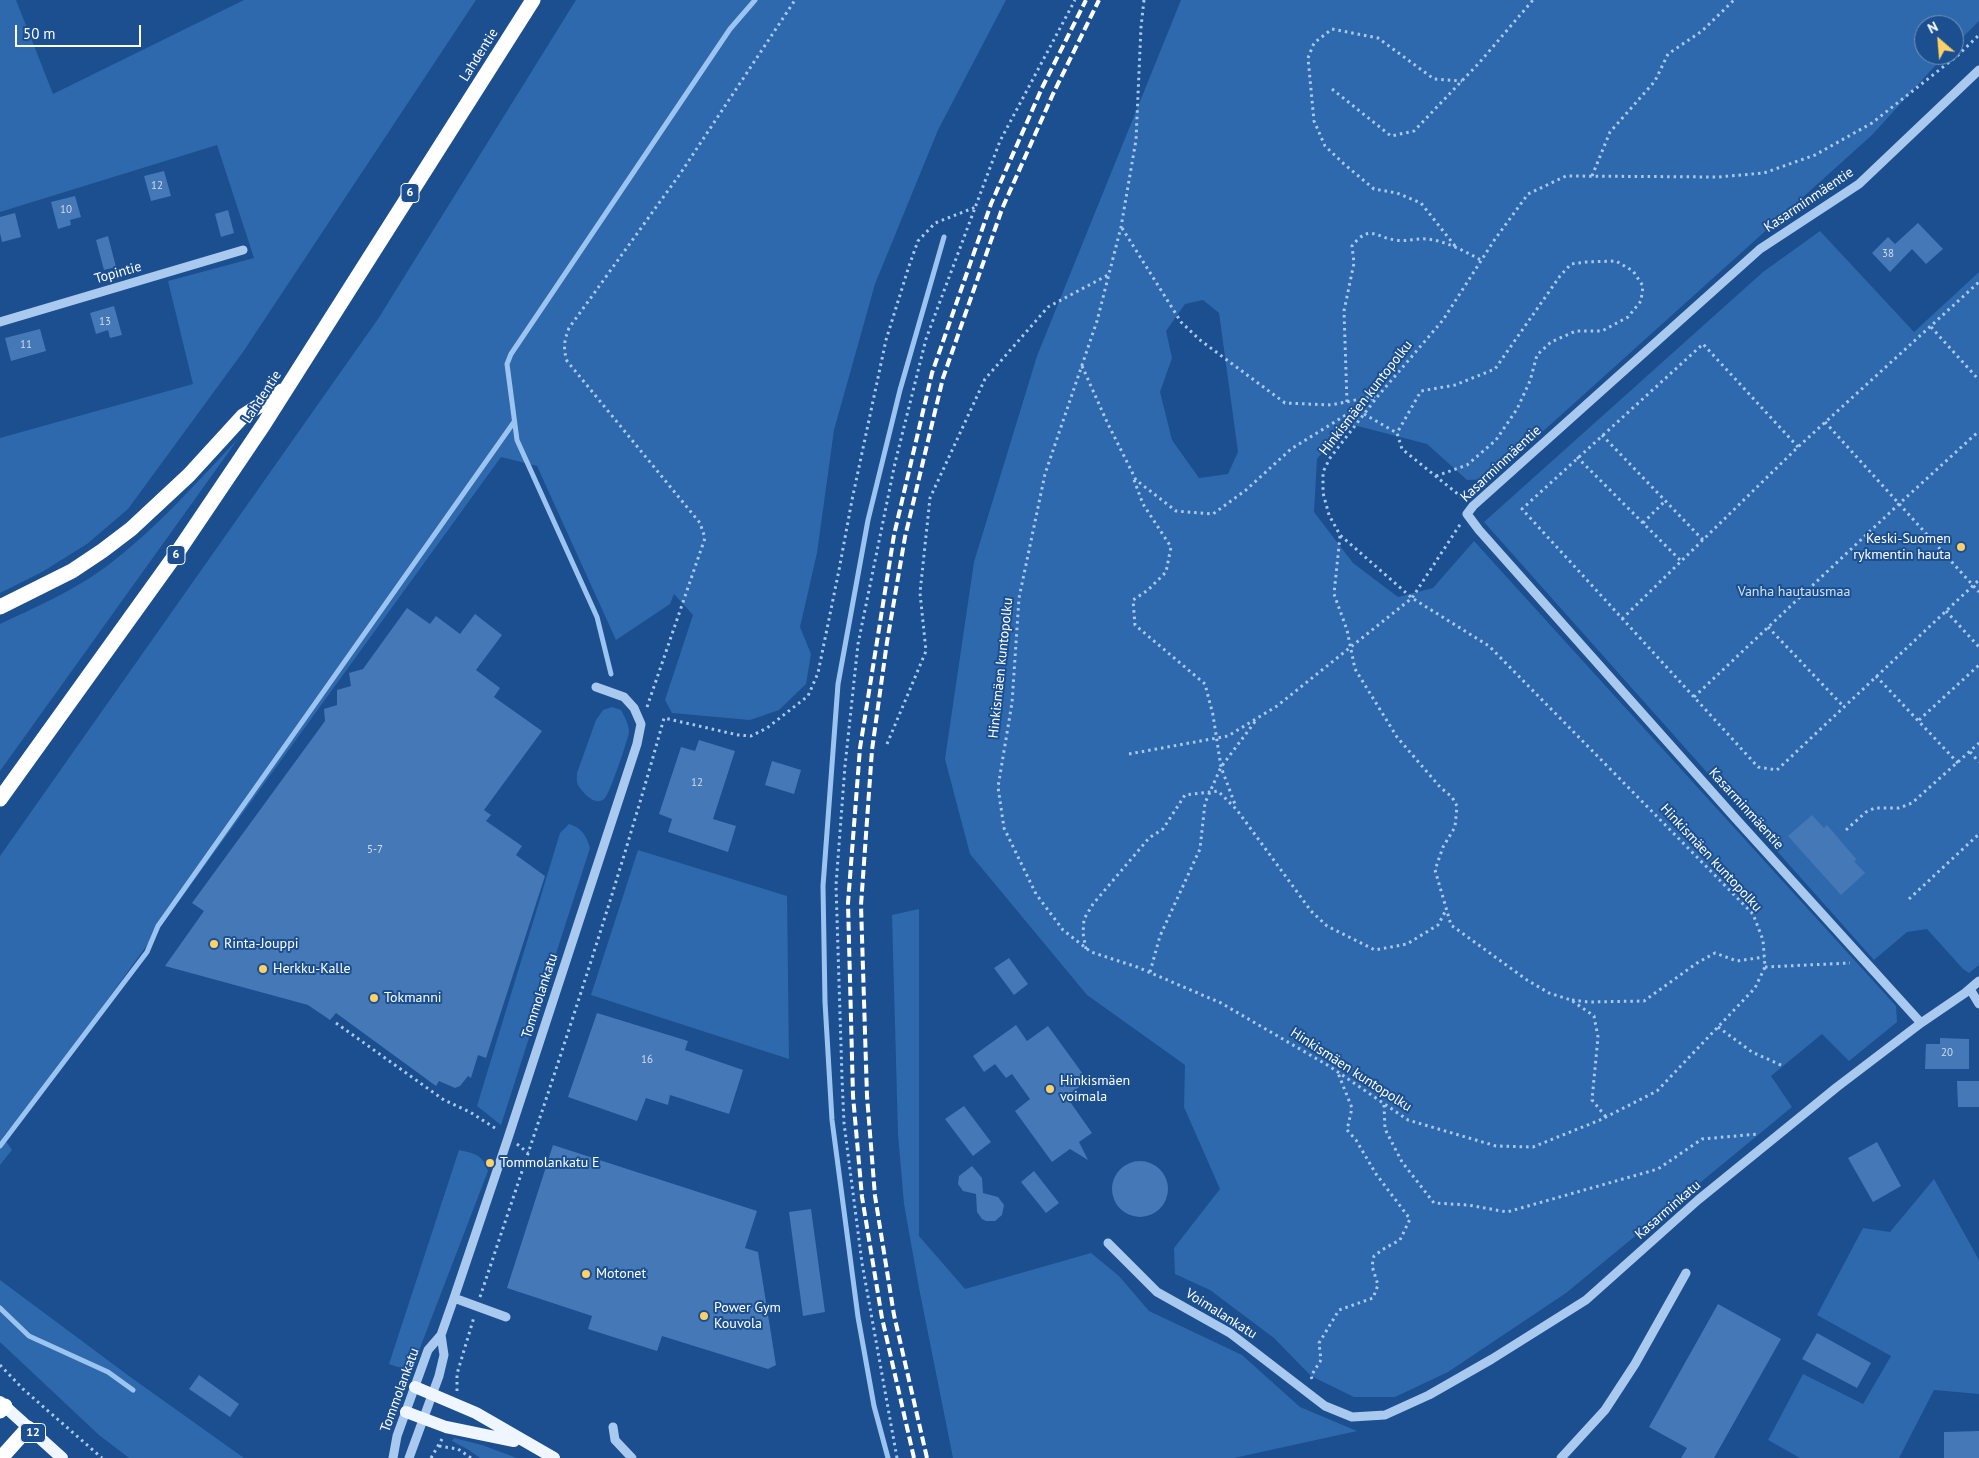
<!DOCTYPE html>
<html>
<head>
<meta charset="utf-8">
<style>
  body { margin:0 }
  #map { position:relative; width:1979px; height:1458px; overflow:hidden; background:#1b4f8f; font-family:"PT Sans",sans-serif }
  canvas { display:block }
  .north { position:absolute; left:1914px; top:15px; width:50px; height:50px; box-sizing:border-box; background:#1b4f8f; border:1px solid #7695bc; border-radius:50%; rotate:333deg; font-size:14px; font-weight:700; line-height:20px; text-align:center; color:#fff }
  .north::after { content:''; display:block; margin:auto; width:18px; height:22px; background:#ffd166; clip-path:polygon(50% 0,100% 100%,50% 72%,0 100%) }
  .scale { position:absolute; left:15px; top:25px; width:126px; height:22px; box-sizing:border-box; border:2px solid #fff; border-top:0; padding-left:6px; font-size:15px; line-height:18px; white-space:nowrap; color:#fff; -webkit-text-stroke:4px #1b4f8f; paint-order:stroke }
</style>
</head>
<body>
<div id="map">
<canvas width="1979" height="1458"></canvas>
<div class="north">N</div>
<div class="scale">50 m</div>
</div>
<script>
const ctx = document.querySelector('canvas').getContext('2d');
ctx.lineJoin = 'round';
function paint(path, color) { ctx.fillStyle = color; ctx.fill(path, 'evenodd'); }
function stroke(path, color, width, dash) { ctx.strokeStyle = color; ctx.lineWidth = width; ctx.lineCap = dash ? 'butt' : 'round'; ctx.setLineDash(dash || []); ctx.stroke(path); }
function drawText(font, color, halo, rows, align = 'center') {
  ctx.font = font + ' "PT Sans",sans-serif'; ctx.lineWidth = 4; ctx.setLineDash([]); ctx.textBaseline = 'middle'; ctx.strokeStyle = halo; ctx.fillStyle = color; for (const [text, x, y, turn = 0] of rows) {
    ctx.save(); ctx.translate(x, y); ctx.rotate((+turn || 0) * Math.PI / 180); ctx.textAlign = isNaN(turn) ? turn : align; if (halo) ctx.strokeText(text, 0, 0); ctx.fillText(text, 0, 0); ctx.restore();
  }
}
paint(new Path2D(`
  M0,0H16L53,94L244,0H476L243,352L128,509L87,544L42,572L0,593V438L193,384L168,281L254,258L217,145L0,212Z
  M576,0H1006L938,130L875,284L834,430L817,553L800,627L811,654L806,684L779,710L750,720L672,713L665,700L693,615L674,594L670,604L616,640L537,466L501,457L42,1090L3,1137L12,1150L0,1165V856L378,319Z
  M1181,0H1979V21L1954,46V25H1924V55H1945L1872,135L1490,479L1467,480L1427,444L1346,423L1317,459L1314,512L1353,563L1398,597L1433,588L1474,541L1896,1006L1897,1022L1849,1061L1822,1034L1771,1076L1792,1107L1566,1293L1448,1372L1395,1397H1354L1311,1376L1274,1338L1210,1290L1175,1274L1174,1248L1220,1189L1184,1107L1185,1065L1087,995L970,854L945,759L974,562L1037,356ZM1203,300L1219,313L1238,452L1228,474L1199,478L1172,440L1160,392L1172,358L1166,331L1185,304Z
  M1820,231L1914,332L1979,272V965L1969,973L1963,969L1927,929L1907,932L1874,960L1484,522L1763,272Z
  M238,439L0,771V624C36,607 75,590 107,566C156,529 196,483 238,439Z
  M612,707L621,710C624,716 629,724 629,732C628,739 610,793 605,798C596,808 582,792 578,785C576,781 577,777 577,773L596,720L603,710Z
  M569,824C582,828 586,835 590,848L501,1125L477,1106L560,833Z
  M638,850L787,896L789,1059L591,995Z
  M919,909V1236L965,1289L1091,1253L1119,1276L1149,1311L1242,1355L1300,1407L1357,1431L1234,1458H953L919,1288L904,1204L898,1134L892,915Z
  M459,1150C476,1154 482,1154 488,1171L415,1361C405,1368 400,1369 389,1364Z
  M1934,1179L1979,1260V1394L1934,1390L1899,1458H1800L1768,1440L1803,1374L1863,1404L1891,1356L1817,1315L1863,1228L1890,1232Z
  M0,1280L129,1376L244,1458H129L99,1435L0,1342Z
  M454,1438L482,1445L517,1458H480L469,1450L452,1441Z`), '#2e69ad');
stroke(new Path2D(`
  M611,674L597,617L517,440L507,364L511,354L730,29L755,0
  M0,1146L147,952L158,926L514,422
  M0,1308L29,1336L108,1372L133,1390
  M888,1458L874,1406L858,1317L832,1120L825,1002L823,886L838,684L868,520L900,390L944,237`), '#9cc4f0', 5);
paint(new Path2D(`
  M164,171L171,196L151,201L144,176Z
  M75,196L81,217L70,220L71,225L58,229L51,202Z
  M228,210L234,233L221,237L215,214Z
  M15,213L21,237L2,242L0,233V217Z
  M1918,223L1943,249L1926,264L1912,249L1890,272L1872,253L1888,237L1895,244Z
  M108,236L116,267L104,270L96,240Z
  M114,306L122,335L110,338L108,330L96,334L90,313Z
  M40,329L46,351L11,361L5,338Z
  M407,608L430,624L436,616L460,634L475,614L502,635L476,670L500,688L494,697L542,731L484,810L491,815L486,821L522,846L516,855L545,876L486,1058L478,1055L471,1078L468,1076L460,1086L455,1088L439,1081L436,1086L336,1013L330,1020L308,1005L165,966L204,911L192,903L325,721L324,709L337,705V690L351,686L349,673L363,669Z
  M699,740L735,751L713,819L736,826L728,852L668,832L672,819L659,814L681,747L695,751Z
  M772,761L801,770L794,794L765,785Z
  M1812,815L1824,828L1827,825L1857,860L1854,861L1865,873L1841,895L1788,836Z
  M1009,958L1028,984L1014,995L994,968Z
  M597,1013L688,1041L685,1050L743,1070L729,1114L670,1095L668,1105L646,1098L637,1121L568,1097Z
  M1016,1025L1027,1041L1048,1026L1088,1081L1066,1096L1092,1133L1079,1142L1088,1160L1070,1149L1052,1162L1015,1111L1030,1099L1012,1074L1006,1078L995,1064L984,1072L973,1056Z
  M1940,1038L1969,1039V1069H1925L1926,1044H1940Z
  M1957,1081H1979V1107H1958Z
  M964,1106L991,1142L973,1156L945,1119Z
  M1877,1142L1901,1186L1873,1202L1848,1158Z
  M553,1145L757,1211L745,1248L758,1252L776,1365L768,1369L662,1336L657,1351L588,1329L592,1316L507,1288Z
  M1112 1189a28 28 0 1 1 56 0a28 28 0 1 1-56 0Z
  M972,1166L982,1178L983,1193L998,1197L1004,1205L1002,1215L995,1221H986L982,1219L977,1212L976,1194L963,1191L958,1184L959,1176Z
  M1034,1171L1059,1203L1046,1213L1021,1182Z
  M811,1209L825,1312L803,1316L789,1212Z
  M1718,1304L1781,1339L1714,1458H1681L1687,1448L1649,1427Z
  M1817,1333L1871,1363L1857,1388L1802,1359Z
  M199,1375L239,1404L230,1417L189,1389Z
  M1979,1431V1458H1944V1432Z`), '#4478b7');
stroke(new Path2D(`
  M1144,0L1141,27L1136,140L1121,227L1097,321L1045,474L1019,598L1012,703L998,787L1004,828L1036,894L1063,930L1091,952L1137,967L1221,1003L1329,1066L1408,1120L1496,1146L1533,1147L1600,1120L1657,1091L1755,988L1765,967L1763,940L1753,914L1489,646L1412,598L1340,535L1329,515L1323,493V472L1330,458L1378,396L1443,320L1495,239L1528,194L1566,176L1718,177L1764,173L1815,155L1872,123L1957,56L1979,35
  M1332,89L1391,136L1414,131L1479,63L1533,0
  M1592,176L1610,132L1655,81L1668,54L1702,31L1734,0
  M1122,228L1181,322L1200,340L1285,403L1331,405L1375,396
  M1455,246L1421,203L1397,193L1374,189L1344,164L1325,146L1314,121L1308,58L1314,43L1332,29L1378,38L1434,79L1462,81
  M1931,327L1979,380
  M1082,366L1107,422L1136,480L1176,511L1213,514L1246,490L1291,449L1375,397
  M1347,402L1344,311L1354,263L1352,246C1370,223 1376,238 1396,240C1406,242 1417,238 1427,239C1446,241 1464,251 1481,260
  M1364,414L1397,433
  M1825,422L1979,592
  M1602,435L1703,540
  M1798,447L1703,344L1522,509L1758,767L1777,770L1979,580
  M1577,457L1681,561
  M1436,476L1467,465L1496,440L1517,409L1530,381L1537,355L1551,342L1576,331H1602L1628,317L1641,301L1643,286L1633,271L1616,261L1586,262L1571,264L1560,276L1495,369L1455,385L1421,391L1397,433L1402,449L1464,499
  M1134,480L1143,504L1171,547L1166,572L1148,590L1133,600L1135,625L1205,684L1213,715L1221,767L1236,807
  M1643,523L1665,501
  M1340,536L1334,594L1347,630L1355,669L1397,737L1440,787L1452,797L1457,806L1455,827L1443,847L1435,870L1451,925L1527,980L1549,993L1571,1000L1594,1016L1598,1037L1592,1100L1606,1117
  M1946,611L1979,647
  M1622,619L1798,447L1979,282
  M1768,627L1844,707
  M1876,676L1958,763
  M1694,697L1900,503L1979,431
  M647,707L705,538L700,523L567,361C563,348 564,341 569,328L680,174L795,0
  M1919,720L1979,665
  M887,744L926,651L920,593L930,498L985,379L1048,307L1108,275
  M1970,752L1979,762
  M1129,754L1228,736L1277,706L1412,598L1461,523
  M1846,830L1866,812L1875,808H1899L1912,803L1979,743
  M1909,899L1979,834
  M1086,949L1083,933L1084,919L1093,904L1149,838L1163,829L1185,795L1218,791L1237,810L1311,911L1327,926L1375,950L1407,944L1438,925L1446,910
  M1765,967L1850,963
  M1150,972L1160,936L1200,849L1205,803L1221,767L1257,719
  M1572,1000L1588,1002L1644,1001L1697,963L1715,953L1737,961L1764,957
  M336,1023L444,1100L470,1112L498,1130
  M1718,1027L1752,1052L1783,1066
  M1384,1105L1385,1129L1402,1162L1434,1203L1468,1205L1507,1212L1658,1169L1702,1139L1758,1134
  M517,1144L528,1153
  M480,1297C544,1105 610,913 664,718L738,735L751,736L767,728L808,696L818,673L839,570L852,500L886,340L909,266L918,241L935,223L976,207
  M0,1365L23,1389L102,1458
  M1312,1379L1311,1376L1321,1360L1319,1343L1339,1310L1373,1298L1378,1285L1372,1266L1374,1256L1385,1248L1400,1240L1410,1219L1376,1174L1356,1140L1347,1130L1352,1108L1338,1073
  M457,1391V1374L474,1317
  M439,1446L458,1449L471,1458
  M431,1458L442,1439
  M897,1458L862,1263L844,1123L842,1078L836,885L845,766L858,644L895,463L926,339L1000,141L1075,0`), '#a9c9ee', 3, [2.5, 4]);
stroke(new Path2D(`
  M0,322L243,250
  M1970,989L1979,1004
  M1921,1023L1737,820L1479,530L1467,514L1473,506L1760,249L1859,184L1979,70
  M1108,1243L1157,1292L1230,1333L1325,1406L1352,1417L1385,1415L1429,1395L1492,1359L1586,1300L1698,1200L1837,1087L1921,1023L1965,993L1979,981
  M454,1298L506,1317
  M613,1427L615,1440L632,1458
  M393,1458L397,1436L428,1350L441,1335L454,1298L508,1138L637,744L641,724L634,708L624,697L596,687
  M409,1458L439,1376L444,1355L441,1335
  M1561,1458L1605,1410L1635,1364L1686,1273`), '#a9c9ee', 9);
stroke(new Path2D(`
  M415,1387L476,1413L554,1458
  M0,1402L62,1458
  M406,1412L446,1427L514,1441`), '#f0f6ff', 12);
stroke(new Path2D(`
  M0,607L72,571L102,551L131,529L189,475L243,416L282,391
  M0,799L179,550L264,424L533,0
  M0,1411L5,1406
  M1,1458L28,1428`), '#fff', 15);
stroke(new Path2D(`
  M914,1458L882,1318L862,1197L853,1096L848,903L860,748L894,535L932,373L991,204L1042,88L1086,0
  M927,1458L894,1315L875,1196L867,1096L861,905L872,750L887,642L905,537L943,378L1002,209L1053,94L1099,0`), '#fff', 4, [9, 4]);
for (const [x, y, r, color] of [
  [1961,547,5,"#ffd166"],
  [214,944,5,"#ffd166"],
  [263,969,5,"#ffd166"],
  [374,998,5,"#ffd166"],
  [1050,1089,5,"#ffd166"],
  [490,1163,5,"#ffd166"],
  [586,1274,5,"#ffd166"],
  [704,1316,5,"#ffd166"]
]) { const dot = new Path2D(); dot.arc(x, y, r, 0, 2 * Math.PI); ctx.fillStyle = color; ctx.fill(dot); stroke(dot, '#1b4f8f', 2); }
drawText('11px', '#d0dded', null, [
  ["12",157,186],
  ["10",66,210],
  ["38",1888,254],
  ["13",105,322],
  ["11",26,345],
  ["12",697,783],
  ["5-7",375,850],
  ["20",1947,1053],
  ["16",647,1060]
]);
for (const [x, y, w] of [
  [410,193,18],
  [176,555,18],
  [33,1433,25]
]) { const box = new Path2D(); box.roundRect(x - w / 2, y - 9.5, w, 19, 4); ctx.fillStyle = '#1b4f8f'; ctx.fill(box); stroke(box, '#fff', 1); }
drawText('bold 12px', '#fff', null, [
  ["6",410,193],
  ["6",176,555],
  ["12",33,1433]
]);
drawText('14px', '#fff', '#1b4f8f', [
  ["Lahdentie",479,55,-58],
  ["Kasarminmäentie",1809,200,-34],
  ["Topintie",118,273,-16],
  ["Lahdentie",262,397,-57],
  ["Hinkismäen kuntopolku",1366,398,-52],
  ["Kasarminmäentie",1501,464,-43],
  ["Hinkismäen kuntopolku",1001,668,-84],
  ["Kasarminmäentie",1746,809,48],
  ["Hinkismäen kuntopolku",1711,858,47],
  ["Tommolankatu",540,996,-72],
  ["Hinkismäen kuntopolku",1351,1070,33],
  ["Kasarminkatu",1668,1210,-41],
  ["Voimalankatu",1221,1314,32],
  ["Tommolankatu",400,1390,-70]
]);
drawText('14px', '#fff', '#1b4f8f', [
  ["Keski-Suomen",1951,539,"right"],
  ["rykmentin hauta",1951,555,"right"],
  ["Rinta-Jouppi",224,944],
  ["Herkku-Kalle",273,969],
  ["Tokmanni",384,998],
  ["Hinkismäen",1060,1081],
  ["voimala",1060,1097],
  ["Tommolankatu E",500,1163],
  ["Motonet",596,1274],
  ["Power Gym",714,1308],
  ["Kouvola",714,1324]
], 'left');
drawText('14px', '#cfe3fa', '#1b4f8f', [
  ["Vanha hautausmaa",1794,592]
]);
</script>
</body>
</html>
